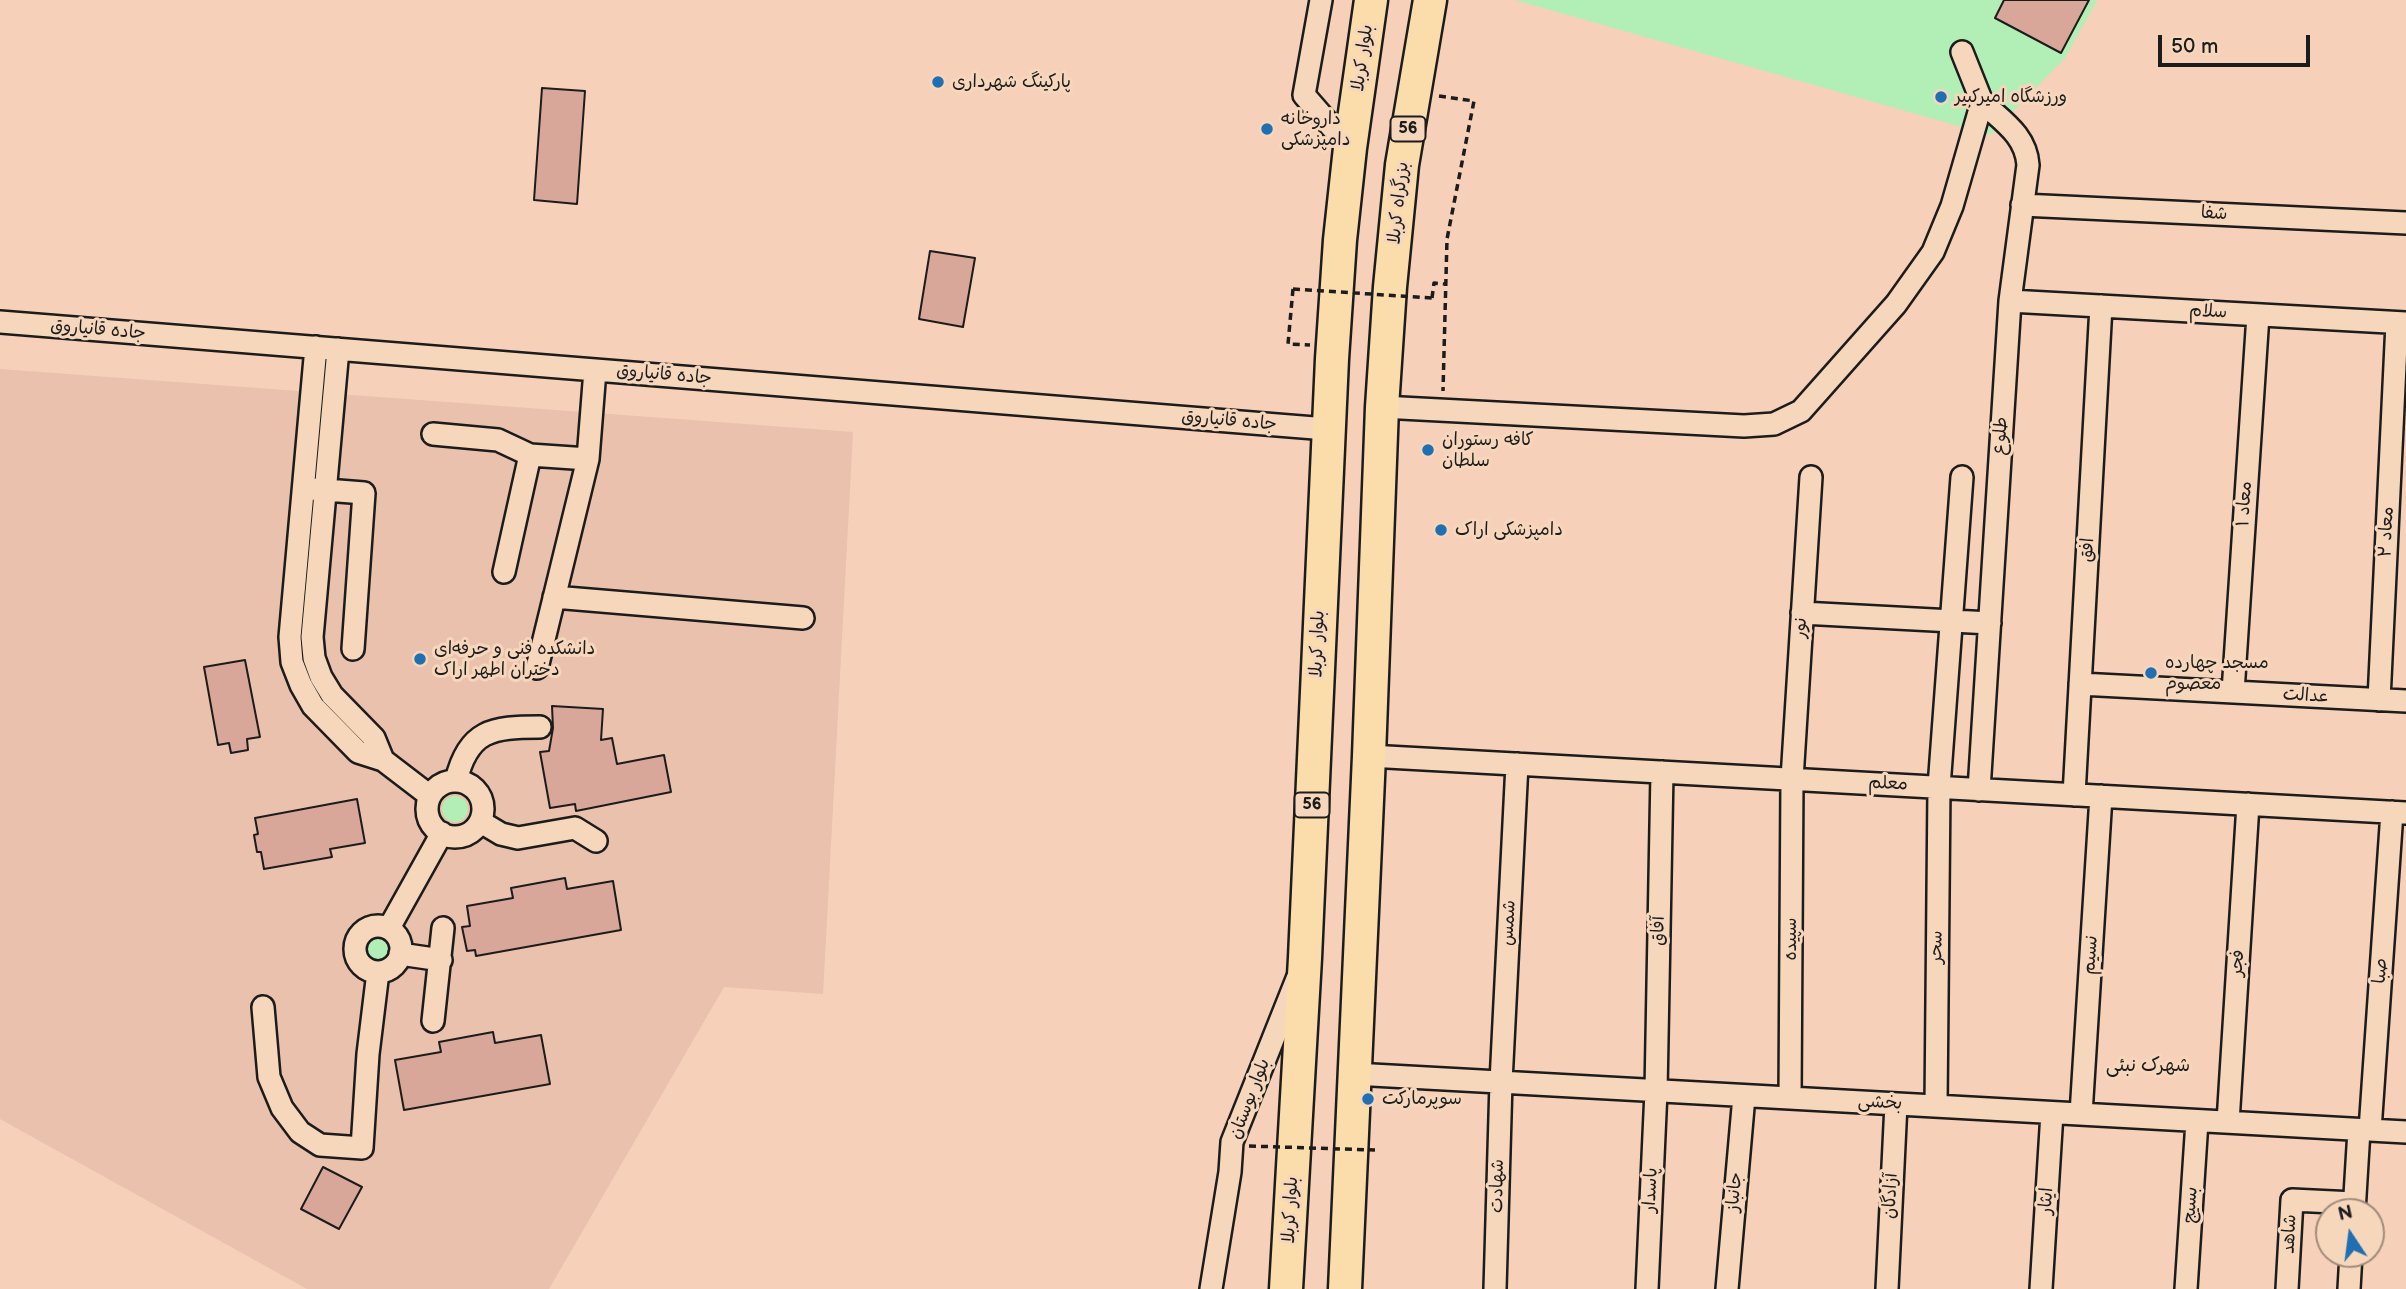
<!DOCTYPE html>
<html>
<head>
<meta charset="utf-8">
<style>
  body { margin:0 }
  #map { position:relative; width:2406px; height:1289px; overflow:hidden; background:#f6d0b8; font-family:"Balsamiq Sans",sans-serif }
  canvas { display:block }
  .north { position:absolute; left:2315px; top:1198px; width:70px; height:70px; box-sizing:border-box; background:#f6d7bc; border:2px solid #9f8c7c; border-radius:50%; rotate:347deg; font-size:19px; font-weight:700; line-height:28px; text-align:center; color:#1c1c1c }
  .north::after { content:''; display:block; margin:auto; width:24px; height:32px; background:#1f6fb2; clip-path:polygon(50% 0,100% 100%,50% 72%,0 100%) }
  .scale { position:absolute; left:2158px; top:35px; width:152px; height:32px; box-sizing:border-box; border:4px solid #1c1c1c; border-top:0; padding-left:9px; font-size:21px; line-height:24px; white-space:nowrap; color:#1c1c1c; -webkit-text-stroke:5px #f6d7bc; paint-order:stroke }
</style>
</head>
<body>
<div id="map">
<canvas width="2406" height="1289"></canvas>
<div class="north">N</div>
<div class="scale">50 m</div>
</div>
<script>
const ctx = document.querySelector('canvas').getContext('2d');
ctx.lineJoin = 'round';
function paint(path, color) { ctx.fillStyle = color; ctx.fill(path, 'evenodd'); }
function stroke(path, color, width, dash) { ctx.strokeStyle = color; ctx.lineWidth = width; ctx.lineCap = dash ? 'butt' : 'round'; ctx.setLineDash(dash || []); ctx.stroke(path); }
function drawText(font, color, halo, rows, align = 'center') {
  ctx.font = font + ' "Balsamiq Sans","Playpen Sans Arabic",sans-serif'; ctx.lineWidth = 6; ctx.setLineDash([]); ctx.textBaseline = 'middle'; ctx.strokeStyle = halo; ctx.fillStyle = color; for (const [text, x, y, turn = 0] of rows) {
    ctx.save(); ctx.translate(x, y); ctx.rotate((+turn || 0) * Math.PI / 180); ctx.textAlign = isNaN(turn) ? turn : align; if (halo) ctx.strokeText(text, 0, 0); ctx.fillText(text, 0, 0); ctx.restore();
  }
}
paint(new Path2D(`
  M0,369L853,432L823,994L724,987L549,1289H307L0,1119Z`), '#e9c1ac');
paint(new Path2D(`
  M1515,0H2097L2065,58L1990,135Z
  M442 809a13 13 0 1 1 26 0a13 13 0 1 1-26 0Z
  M366 949a12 12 0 1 1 24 0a12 12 0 1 1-24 0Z`), '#b1efb6');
const building = new Path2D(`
  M2004,0H2089L2061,53L1995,18Z
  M542,88L585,91L577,204L534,200Z
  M930,251L975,258L963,327L919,319Z
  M245,660L260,737L247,739L248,750L231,753L229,743L218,745L204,667Z
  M552,706L603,709L601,740L612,738L617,764L664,755L671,792L576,811L575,804L550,808L540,752L549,751L553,728Z
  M357,799L365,843L330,849L332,857L264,869L261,852H257L254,835L258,834L255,818Z
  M565,878L567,889L613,881L621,930L476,956L475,950L467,951L462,927L470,926L467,906L513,898L511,888Z
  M493,1032L495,1043L541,1035L550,1084L404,1110L395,1060L441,1052L439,1042Z
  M323,1167L362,1187L339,1229L301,1209Z`);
paint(building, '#d8a799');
stroke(building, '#1c1c1c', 2);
const minor = new Path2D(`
  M1321,0L1304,95L1350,148
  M2022,205L2406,223
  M2010,301L2406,323
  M0,322L1327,429
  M316,347L290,637L292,662L301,685L313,706L358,752L383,760L430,796
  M338,349L312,637L314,658L321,677L332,695L374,738L383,760
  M1382,407L1744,426L1774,424L1801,411L1896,304L1933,252L1952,206L1982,102L1962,52
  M433,434L498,440L530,455L588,459
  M313,489L364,493L353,649
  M504,572L530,455
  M554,597L803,618
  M1802,613L1990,623
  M537,668L588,459L595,370
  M2080,684L2406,701
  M2233,692L2258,315
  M2379,700L2397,323
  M1369,756L2406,813
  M456,781C468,730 492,727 540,727
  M427 809a28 28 0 1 1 56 0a28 28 0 1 1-56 0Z
  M1979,790L2010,301L2028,165C2026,135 2002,121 1982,102
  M2074,795L2101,306
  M481,822L501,834L518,838L575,828L596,841
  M355 949a23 23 0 1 1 46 0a23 23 0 1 1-46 0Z
  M389,928L442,833
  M400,954L441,960
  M263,1007L269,1077L282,1108L300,1132L320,1145L362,1148L368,1054L378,972
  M433,1021L443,928
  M1354,1074L2406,1132
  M1790,1098L1792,779L1811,477
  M1936,1106L1939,787L1962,477
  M2081,1114L2101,796
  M2228,1122L2248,804
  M2370,1130L2392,812
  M2354,1212L2359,1130
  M1211,1289L1230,1172L1232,1142L1297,979
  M1495,1289L1501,1082L1517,764
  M1647,1289L1656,1091L1662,772
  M1727,1289L1744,1096
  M1887,1289L1896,1104
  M2041,1289L2052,1113
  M2186,1289L2197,1121
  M2287,1289L2292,1200L2354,1203
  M2349,1289L2351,1254`);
const highway = new Path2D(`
  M1286,1289L1305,958L1332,359L1340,240L1350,148L1371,0
  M1345,1289L1369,756L1382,407L1390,287L1402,165L1430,0`);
stroke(minor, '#1c1c1c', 26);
stroke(highway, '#1c1c1c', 37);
stroke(new Path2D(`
  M1439,96L1474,101L1447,239L1443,391
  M1293,289L1288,344L1310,345
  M1432,298L1434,283L1444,284`), '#1c1c1c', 3.5, [7, 5]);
stroke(minor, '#f6d7bc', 21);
stroke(highway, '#fbddab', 32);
stroke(new Path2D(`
  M1293,289L1432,298
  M1249,1146L1375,1150`), '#1c1c1c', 3.5, [7, 5]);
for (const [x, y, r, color] of [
  [938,82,7,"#1f6fb2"],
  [1941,97,7,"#1f6fb2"],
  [1267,129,7,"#1f6fb2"],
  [1428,450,7,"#1f6fb2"],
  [1441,530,7,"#1f6fb2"],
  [420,659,7,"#1f6fb2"],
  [2151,673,7,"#1f6fb2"],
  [1368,1099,7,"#1f6fb2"]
]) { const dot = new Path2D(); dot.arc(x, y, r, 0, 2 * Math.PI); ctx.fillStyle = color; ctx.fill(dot); stroke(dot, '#f6d7bc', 2.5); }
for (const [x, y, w] of [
  [1408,129,35],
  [1312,805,35]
]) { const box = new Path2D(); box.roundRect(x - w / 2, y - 12.5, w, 25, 5); ctx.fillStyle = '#f6d7bc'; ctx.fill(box); stroke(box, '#1c1c1c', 2); }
drawText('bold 16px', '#1c1c1c', null, [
  ["56",1408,129],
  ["56",1312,805]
]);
drawText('18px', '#1c1c1c', '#f6d7bc', [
  ["بلوار کربلا",1363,58,-82],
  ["بزرگراه کربلا",1399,203,-84],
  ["شفا",2214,214,3],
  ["سلام",2208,312,3],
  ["جاده قانیاروق",98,330,5],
  ["جاده قانیاروق",664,375,5],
  ["جاده قانیاروق",1229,421,5],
  ["طلوع",2001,436,-86],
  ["معاد ۱",2245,504,-86],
  ["معاد ۲",2387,532,-87],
  ["افق",2088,550,-87],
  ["نور",1801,628,-87],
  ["بلوار کربلا",1318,644,-88],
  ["عدالت",2306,696,3],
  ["معلم",1888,784,3],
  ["شمس",1509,923,-87],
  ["آفاق",1659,931,-89],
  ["سپیده",1791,939,-90],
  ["سحر",1937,947,-89],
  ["نسیم",2091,955,-86],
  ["فجر",2238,963,-86],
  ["صبا",2381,971,-86],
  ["بلوار بوستان",1250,1099,-69],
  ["بخشی",1880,1103,3],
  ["شهادت",1498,1186,-89],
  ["پاسدار",1651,1190,-87],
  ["جانباز",1735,1192,-85],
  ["آزادگان",1891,1196,-87],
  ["ایثار",2047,1201,-86],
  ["بسیج",2191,1205,-86],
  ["بلوار کربلا",1291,1210,-87],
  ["شاهد",2290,1234,-87]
]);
drawText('18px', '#1c1c1c', '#f6d7bc', [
  ["پارکینگ شهرداری",952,82],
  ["ورزشگاه امیرکبیر",1955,97],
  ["داروخانه",1281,119],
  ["دامپزشکی",1281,140],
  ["کافه رستوران",1442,440],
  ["سلطان",1442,461],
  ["دامپزشکی اراک",1455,530],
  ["دانشکده فنی و حرفه‌ای",434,649],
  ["دختران اطهر اراک",434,670],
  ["مسجد چهارده",2165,663],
  ["معصوم",2165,684],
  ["سوپرمارکت",1382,1099]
], 'left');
drawText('19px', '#1c1c1c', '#f6d7bc', [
  ["شهرک نبئی",2148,1066]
]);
</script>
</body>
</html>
